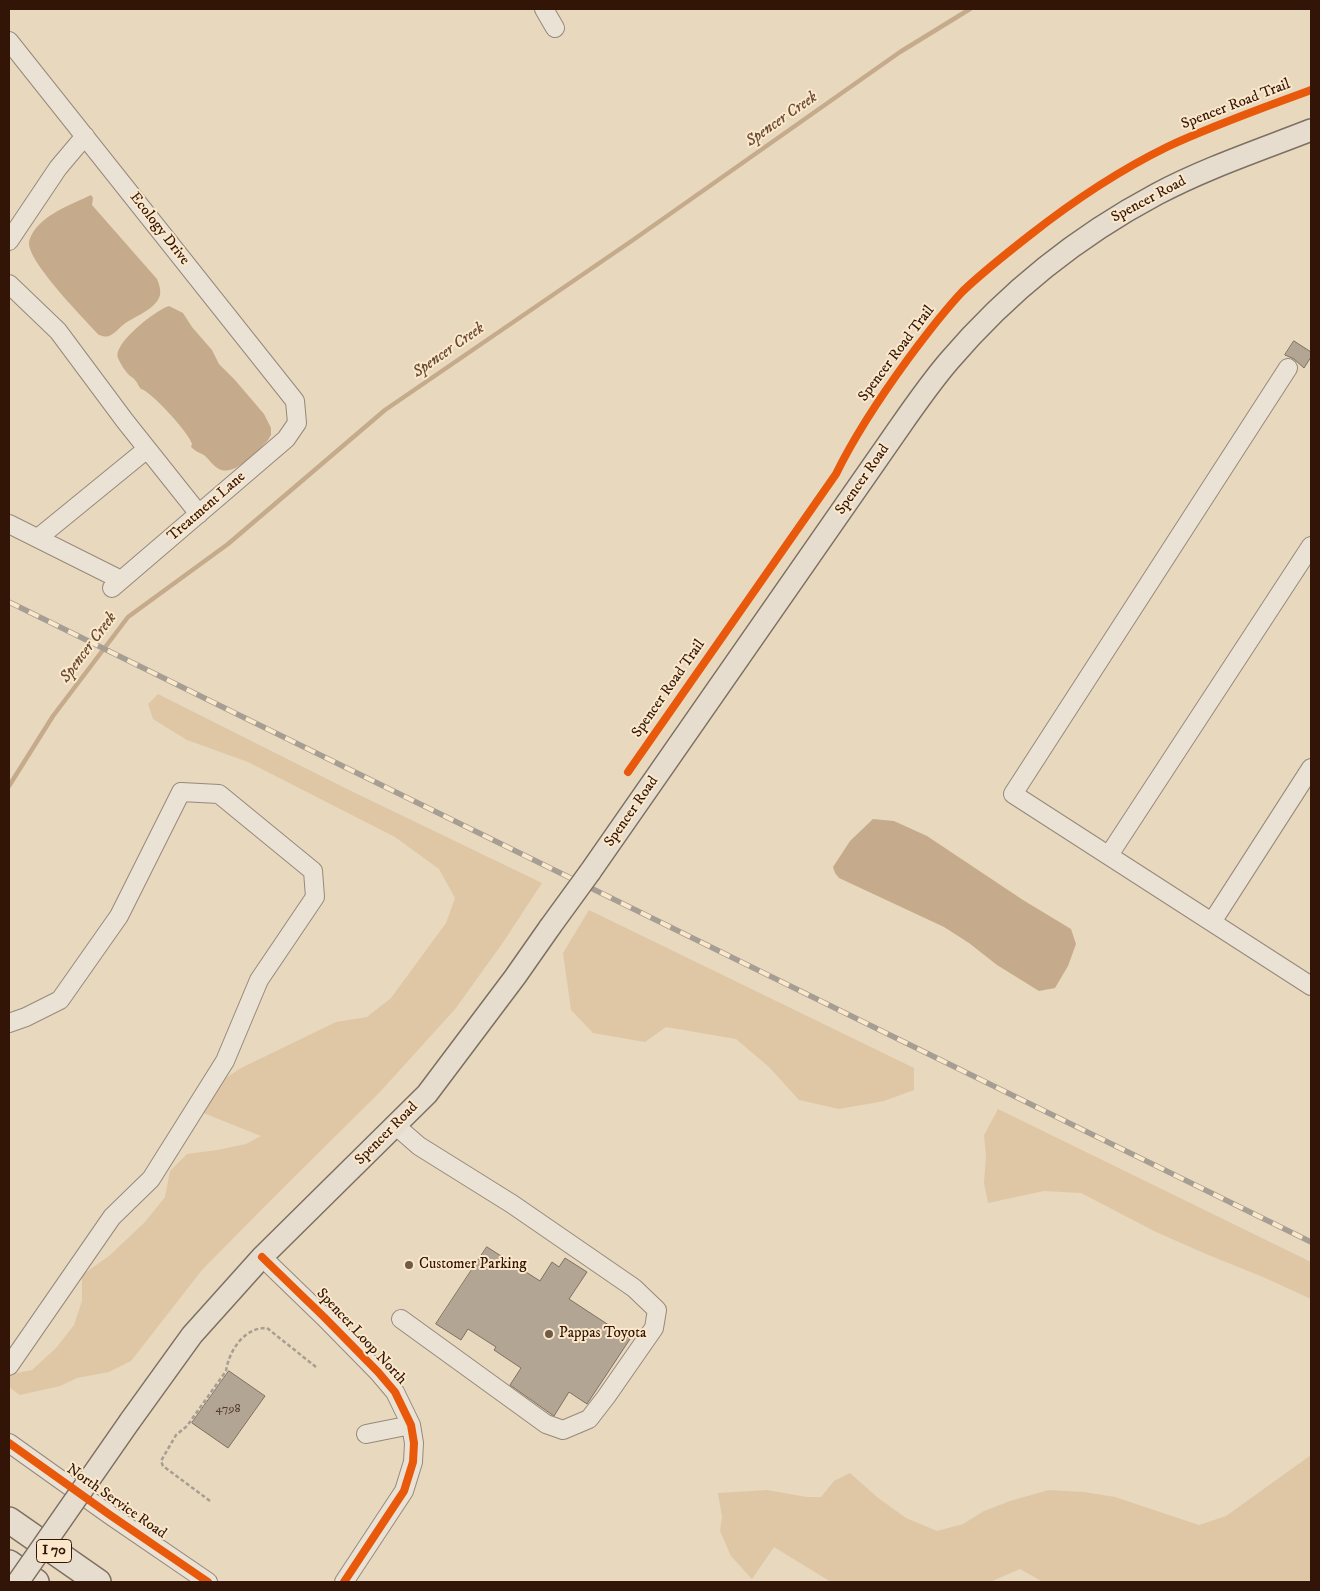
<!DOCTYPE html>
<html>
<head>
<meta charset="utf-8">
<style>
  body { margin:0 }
  #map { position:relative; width:1320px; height:1591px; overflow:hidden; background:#e8d8be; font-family:"IM FELL DW Pica",serif }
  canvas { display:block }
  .frame { position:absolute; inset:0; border:10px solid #331508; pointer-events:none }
</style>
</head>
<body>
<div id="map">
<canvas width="1320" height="1591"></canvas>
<div class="frame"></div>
</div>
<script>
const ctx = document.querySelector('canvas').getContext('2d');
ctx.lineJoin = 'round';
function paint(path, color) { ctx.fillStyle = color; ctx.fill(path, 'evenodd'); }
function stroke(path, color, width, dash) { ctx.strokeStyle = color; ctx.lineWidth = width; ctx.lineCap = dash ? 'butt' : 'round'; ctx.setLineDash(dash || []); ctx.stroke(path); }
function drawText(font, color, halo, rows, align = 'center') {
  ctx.font = font + ' "IM FELL DW Pica",serif'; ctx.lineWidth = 4; ctx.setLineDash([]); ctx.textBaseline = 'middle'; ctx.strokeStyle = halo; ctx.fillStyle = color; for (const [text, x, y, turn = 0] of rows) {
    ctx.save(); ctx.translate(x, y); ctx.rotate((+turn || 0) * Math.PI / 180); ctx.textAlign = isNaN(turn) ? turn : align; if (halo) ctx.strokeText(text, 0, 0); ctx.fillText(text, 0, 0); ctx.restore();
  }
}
paint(new Path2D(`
  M158,694L347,789L542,883L504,941L456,1008L380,1092L272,1199L202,1270L131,1361L109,1372L77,1378L60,1386L20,1395L9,1387V1372L12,1374L32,1370L56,1348L74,1325L82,1301V1275L109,1256L145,1222L165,1197L170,1171L187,1154L217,1150L246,1144L261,1136L201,1112L215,1085L241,1068L336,1022L367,1017L391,998L446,923L455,898L439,869L395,837L248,762L187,740L153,719L148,704Z
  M589,910L914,1068V1090L884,1101L839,1109L799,1100L769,1067L736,1039L666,1027L645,1042L593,1033L571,1010L563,953Z
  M998,1109L1311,1262V1299L1263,1277L1206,1254L1156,1232L1081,1193L1044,1191L988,1203L984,1183L986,1156L984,1135Z
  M1311,1455V1582H1043L1020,1569L990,1582H831L774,1547L752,1579L731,1556L720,1531L722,1517L718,1493L767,1490L807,1497H821L834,1481L850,1473L877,1497L906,1518L937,1531L963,1524L984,1511L1010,1501L1049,1490L1084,1492L1115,1497L1199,1525L1226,1516Z`), '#dfc7a5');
paint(new Path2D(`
  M91,195L93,198L92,205L157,279C159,284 161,289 160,295C156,310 134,316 123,325C119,328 115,333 111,335C106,338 103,336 99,335C85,320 28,262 29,243C29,241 30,238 31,236C42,214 71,205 91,195Z
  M169,306L183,313L192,327L212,350L219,364L235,380L264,414L271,428V435L268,440C258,451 235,477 219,469C213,466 209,459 204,455C198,452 195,451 191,447L192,444C189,433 151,391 141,389C138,386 138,383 135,380C134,378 130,376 129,375C125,371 120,363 118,358C113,343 156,310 169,306Z
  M873,819L894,821L927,836L1023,900L1071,929L1076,944L1068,966L1055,988L1039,991L997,965L969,943L944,927L839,878L835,873L833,867L850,841Z`), '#c5ab8b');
stroke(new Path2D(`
  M9,786L53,716L128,617L228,544L385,410L633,240L900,52L970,9`), '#c5ab8b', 4.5);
const building = new Path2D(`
  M1294,341L1311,352V357L1304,368L1294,359L1285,355Z
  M487,1247L540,1281L552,1262L559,1267L565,1258L587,1272L569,1299L630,1339L587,1404L569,1392L554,1416L551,1414L510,1385L521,1368L494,1350L496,1347L468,1329L461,1340L436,1324Z
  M229,1371L265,1396L228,1448L192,1423Z`);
paint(building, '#b2a594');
stroke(building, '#7d7062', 1);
const minor = new Path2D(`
  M544,9L555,28
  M9,41L295,401L297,423L286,439L112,588
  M9,241L58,168L85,136
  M9,284L58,331L125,421L199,514
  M1288,368L1013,794L1311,986
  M9,524L121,580
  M38,538L147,449
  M1109,855L1311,546
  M1212,922L1311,768
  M9,1023L26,1017L60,1000L119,916L181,792L219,794L313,871L315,897L259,980L225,1061L151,1179L112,1217L9,1366
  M396,1126L419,1146L512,1204L634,1288L657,1310L654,1328L606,1397L589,1419L563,1430L546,1424L401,1319
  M262,1257L324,1317L378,1372L395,1392L411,1425L414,1443L413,1462L404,1491L344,1582
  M366,1434L411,1425
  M9,1443L110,1515L208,1582`);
const major = new Path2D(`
  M590,872L899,428C915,405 931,382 949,361C1007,293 1078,236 1157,194C1206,168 1260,150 1311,130
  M130,1421L192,1335L262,1257L427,1094L515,977L550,927`);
const highway = new Path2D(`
  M9,1520L98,1582
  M9,1563L36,1582`);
stroke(minor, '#96897a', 20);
stroke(major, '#7d7062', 24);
stroke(highway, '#7d7062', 28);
stroke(new Path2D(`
  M210,1501L163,1466L161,1461L176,1435L187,1426L226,1371C229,1351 244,1327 267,1328L316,1367`), '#a79e93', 2.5, [4, 2.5]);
stroke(minor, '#ebe2d6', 18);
stroke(major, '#e7ddcf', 21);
stroke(highway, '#e7ddcf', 25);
const rail = new Path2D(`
  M9,602L1311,1242`);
stroke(rail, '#a79e93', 5.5);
stroke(rail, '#fbe8ca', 4, [11]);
const majorBridge = new Path2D(`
  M550,927L590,872
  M18,1582L130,1421`);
stroke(majorBridge, '#7d7062', 24, []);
stroke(majorBridge, '#e7ddcf', 21);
stroke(new Path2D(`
  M628,772L836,474C856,433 881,396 908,359C925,336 943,312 963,291C984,271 1007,253 1030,235C1072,202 1118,171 1167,147C1214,125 1263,108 1311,90
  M262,1257L324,1317L378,1372L395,1392L411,1425L414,1443L413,1462L404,1491L344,1582
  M9,1443L110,1515L208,1582`), '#e8590c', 8);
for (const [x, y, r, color] of [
  [409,1265,5,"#725948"],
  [549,1334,5,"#725948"]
]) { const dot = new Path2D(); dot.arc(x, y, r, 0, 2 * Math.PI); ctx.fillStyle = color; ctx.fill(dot); stroke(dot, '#fbe8ca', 2); }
drawText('12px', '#53392b', null, [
  ["4798",228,1410]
]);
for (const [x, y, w] of [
  [54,1551,35]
]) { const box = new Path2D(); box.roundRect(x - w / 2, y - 11.5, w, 23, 4); ctx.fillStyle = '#fbe8ca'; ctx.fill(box); stroke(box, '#331508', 1); }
drawText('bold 14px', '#331508', null, [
  ["I 70",54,1551]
]);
drawText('15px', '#331508', '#fbe8ca', [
  ["Spencer Road Trail",1236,105,-21],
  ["Spencer Road",1149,200,-28],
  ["Ecology Drive",159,229,52],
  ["Spencer Road Trail",897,354,-53],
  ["Spencer Road",863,480,-55],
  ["Treatment Lane",207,507,-41],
  ["Spencer Road Trail",669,689,-55],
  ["Spencer Road",632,812,-55],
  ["Spencer Road",387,1134,-45],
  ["Spencer Loop North",361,1337,47],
  ["North Service Road",116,1502,35]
]);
drawText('15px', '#331508', '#fbe8ca', [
  ["Customer Parking",419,1265],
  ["Pappas Toyota",559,1334]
], 'left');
drawText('italic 16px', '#674934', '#fbe8ca', [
  ["Spencer Creek",782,120,-35],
  ["Spencer Creek",449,351,-35],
  ["Spencer Creek",89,648,-53]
]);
</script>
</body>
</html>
